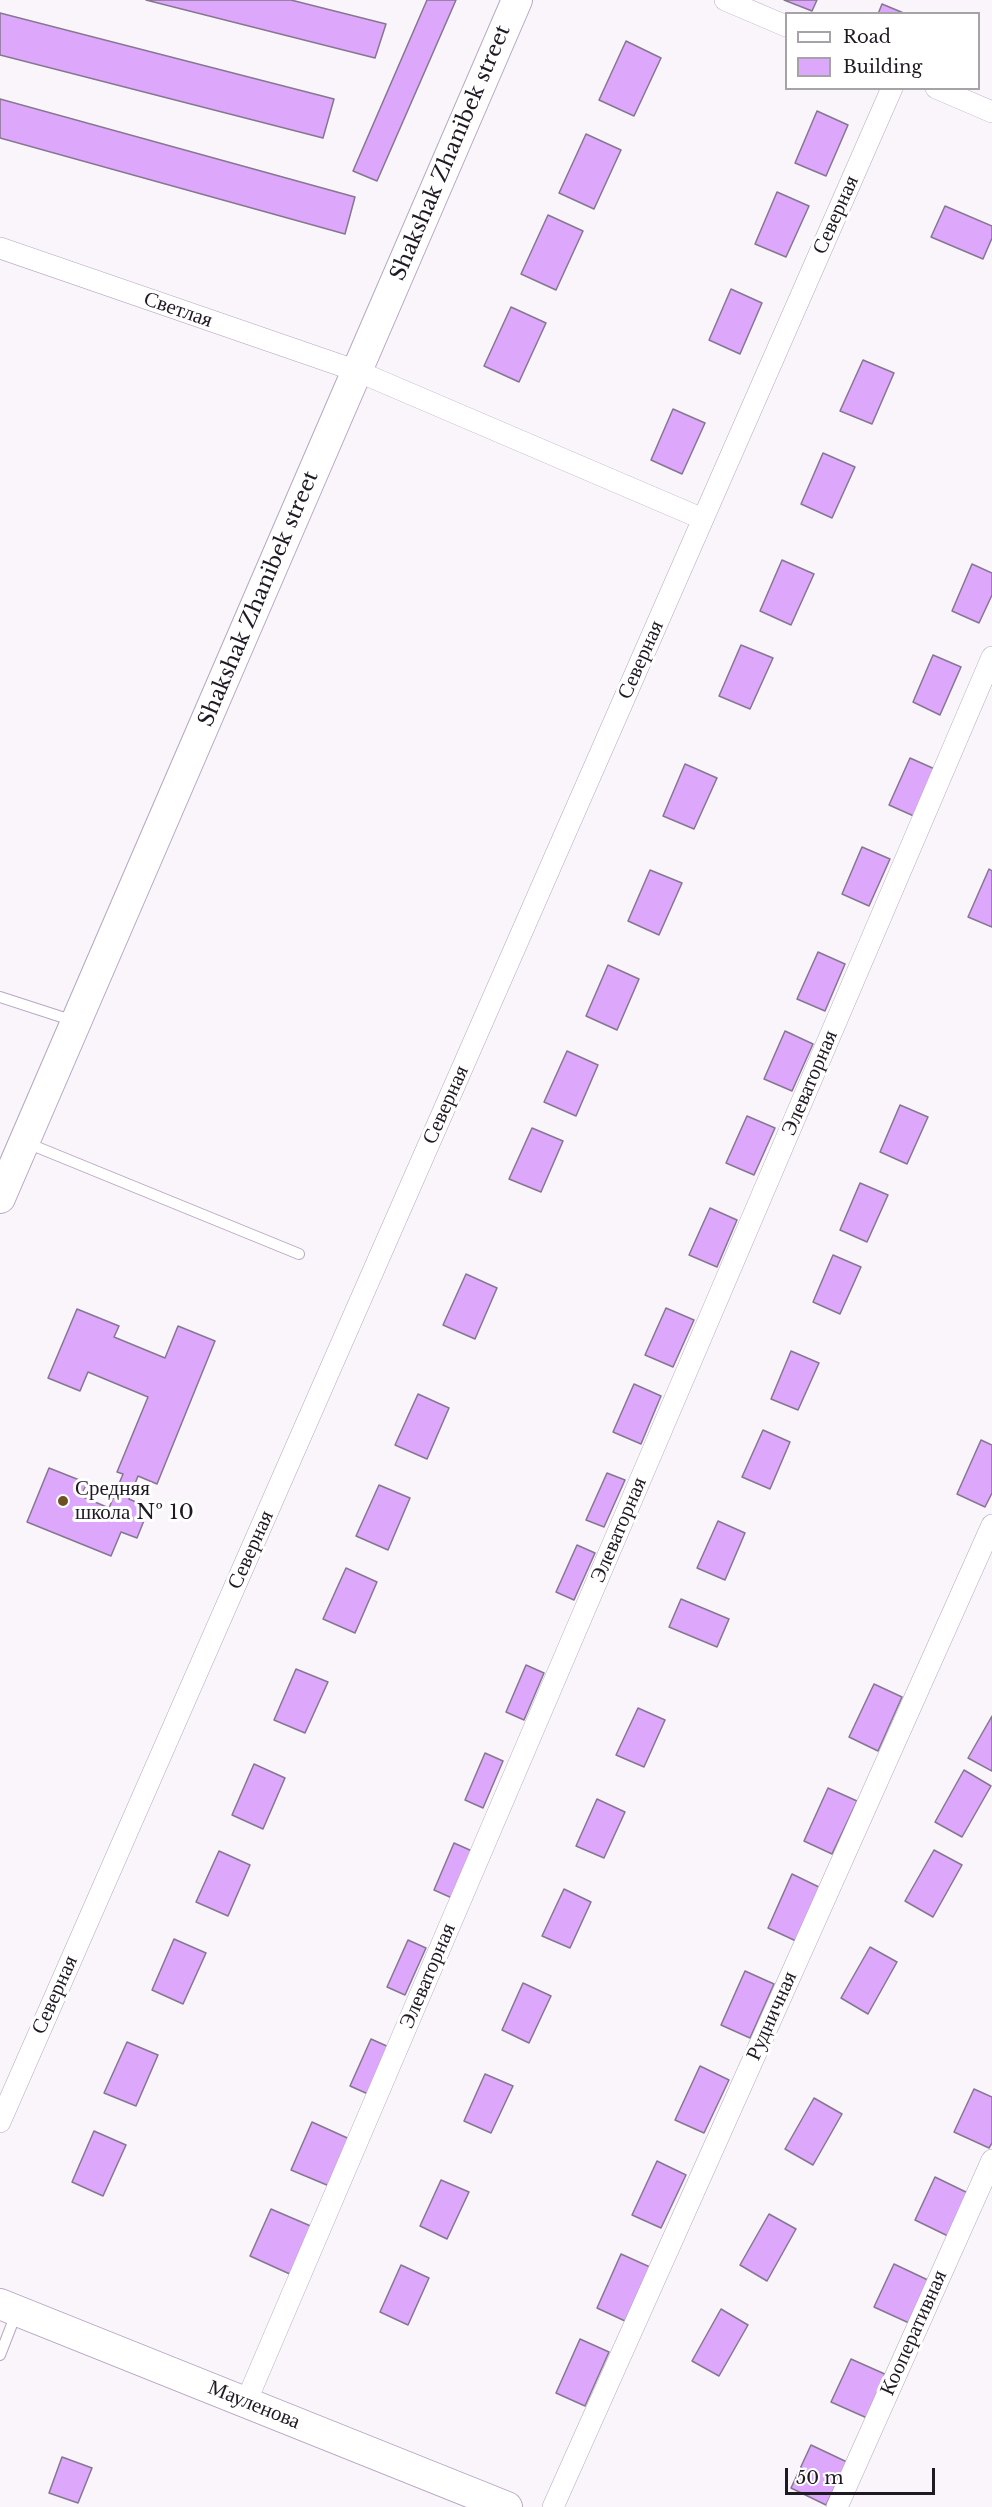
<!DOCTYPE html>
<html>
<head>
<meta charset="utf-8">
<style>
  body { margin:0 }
  #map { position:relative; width:992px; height:2507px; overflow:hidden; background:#f9f5fb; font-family:"Libre Baskerville",serif }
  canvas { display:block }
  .legend { position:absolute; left:785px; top:12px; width:195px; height:78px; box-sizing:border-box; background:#fff; border:2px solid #a5a3a7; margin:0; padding:8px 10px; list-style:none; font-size:18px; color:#1f1923 }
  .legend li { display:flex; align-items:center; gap:12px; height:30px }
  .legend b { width:30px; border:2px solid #a5a3a7 }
  .scale { position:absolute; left:785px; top:2468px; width:150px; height:27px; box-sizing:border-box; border:3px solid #1f1923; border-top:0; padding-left:8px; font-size:18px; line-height:21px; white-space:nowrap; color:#1f1923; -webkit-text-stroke:4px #fff; paint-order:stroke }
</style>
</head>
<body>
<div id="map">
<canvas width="992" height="2507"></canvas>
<ul class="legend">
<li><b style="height:8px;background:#fff"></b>Road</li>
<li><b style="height:16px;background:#dda7fb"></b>Building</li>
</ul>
<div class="scale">50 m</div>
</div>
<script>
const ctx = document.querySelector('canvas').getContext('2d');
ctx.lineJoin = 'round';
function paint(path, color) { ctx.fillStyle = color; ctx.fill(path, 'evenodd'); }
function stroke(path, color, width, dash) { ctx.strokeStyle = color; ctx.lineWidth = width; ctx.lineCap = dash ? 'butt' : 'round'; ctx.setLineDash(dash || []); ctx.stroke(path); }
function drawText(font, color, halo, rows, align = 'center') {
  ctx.font = font + ' "Libre Baskerville",serif'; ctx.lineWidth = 6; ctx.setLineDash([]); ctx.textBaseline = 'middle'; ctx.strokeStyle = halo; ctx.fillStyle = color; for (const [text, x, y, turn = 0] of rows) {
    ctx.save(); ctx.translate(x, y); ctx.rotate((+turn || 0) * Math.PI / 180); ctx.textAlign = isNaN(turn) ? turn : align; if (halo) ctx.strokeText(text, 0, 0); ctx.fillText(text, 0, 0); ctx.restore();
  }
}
const building = new Path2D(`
  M146,0H291L386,24L375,58Z
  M427,0H456L377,181L353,171Z
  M784,0H817L812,11Z
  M882,4L906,14H878Z
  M0,13L334,99L323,138L0,55Z
  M626,41L661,58L634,116L599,100Z
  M0,99L355,197L345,234L0,138Z
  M817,111L848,125L826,176L795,163Z
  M586,134L621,150L594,209L559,193Z
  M777,192L809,206L786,257L755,244Z
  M945,206L992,226V238L983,259L931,237Z
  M548,215L583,231L556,290L521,274Z
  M731,289L762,303L740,354L709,340Z
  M511,307L546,323L519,382L484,366Z
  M863,360L894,373L872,424L840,411Z
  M673,409L705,423L682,474L651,460Z
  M823,453L855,467L832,518L801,504Z
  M782,560L814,574L791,625L760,611Z
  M972,564L992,573V595L979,623L952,611Z
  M741,645L773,658L750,709L719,696Z
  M933,655L961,667L940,715L913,702Z
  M910,758L937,770L916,817L889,805Z
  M685,764L717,778L694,829L663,816Z
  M862,847L890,859L869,906L842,894Z
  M989,869L992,871V927L968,917Z
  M650,870L682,883L659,935L628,921Z
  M818,952L845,964L825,1011L797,999Z
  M608,965L639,979L617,1030L586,1016Z
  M785,1031L813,1044L792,1091L764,1079Z
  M567,1051L598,1065L576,1116L544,1102Z
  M900,1105L928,1117L907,1164L880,1152Z
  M747,1116L775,1128L754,1175L726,1163Z
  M532,1128L563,1141L541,1192L509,1179Z
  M860,1183L888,1195L867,1242L840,1230Z
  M710,1208L737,1220L717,1267L689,1255Z
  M833,1255L861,1267L840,1314L813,1302Z
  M466,1274L497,1288L475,1339L443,1325Z
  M666,1308L694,1320L673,1367L645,1355Z
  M77,1309L119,1326L114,1337L165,1358L178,1326L215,1341L157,1484L138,1476L129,1499L149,1508L137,1538L121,1532L111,1556L27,1522L49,1468L87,1483L81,1496L109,1508L123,1474L117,1472L148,1397L88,1372L80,1391L48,1378Z
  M791,1351L819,1363L798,1410L771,1399Z
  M634,1384L661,1396L641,1444L613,1432Z
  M418,1394L449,1408L427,1459L395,1445Z
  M763,1430L790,1442L770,1489L742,1477Z
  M981,1440L992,1445V1493L985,1507L957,1494Z
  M607,1473L625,1480L604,1527L586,1520Z
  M379,1485L410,1498L388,1550L356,1536Z
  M718,1521L745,1533L725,1580L697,1568Z
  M577,1545L595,1553L574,1600L556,1592Z
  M346,1568L377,1582L355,1633L323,1619Z
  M681,1599L729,1619L717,1647L669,1627Z
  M526,1665L544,1673L524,1720L506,1712Z
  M296,1669L328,1682L305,1733L274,1720Z
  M874,1684L902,1697L878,1751L849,1737Z
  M638,1708L665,1720L644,1767L616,1755Z
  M992,1716V1771L968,1758Z
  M485,1753L503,1761L483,1808L465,1800Z
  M254,1764L285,1778L263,1829L232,1815Z
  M964,1770L991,1786L962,1837L935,1822Z
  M828,1788L857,1801L832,1854L804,1841Z
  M597,1799L625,1812L604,1858L576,1846Z
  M454,1843L472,1851L452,1898L434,1890Z
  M934,1850L962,1865L933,1917L905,1901Z
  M219,1851L250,1865L228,1916L196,1902Z
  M792,1874L821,1888L796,1941L768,1928Z
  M564,1889L591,1902L570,1948L542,1936Z
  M174,1939L206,1953L183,2004L152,1990Z
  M408,1940L426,1948L405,1995L387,1987Z
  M870,1947L897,1962L868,2014L841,1998Z
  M745,1971L774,1984L750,2038L721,2025Z
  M523,1983L551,1996L529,2043L502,2030Z
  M371,2039L389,2047L368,2094L350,2086Z
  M127,2042L158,2055L136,2106L104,2093Z
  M700,2066L729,2080L704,2133L675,2120Z
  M485,2074L513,2086L491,2133L464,2121Z
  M974,2089L992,2097V2143L989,2148L954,2132Z
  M814,2098L842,2114L813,2165L785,2149Z
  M312,2122L354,2141L334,2188L291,2170Z
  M94,2131L126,2145L103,2196L72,2182Z
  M657,2161L686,2175L661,2228L632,2215Z
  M935,2177L970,2194L950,2237L915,2220Z
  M441,2180L469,2192L447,2239L420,2226Z
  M271,2209L313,2227L292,2275L250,2256Z
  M769,2214L796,2229L767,2281L740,2265Z
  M621,2254L650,2267L625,2321L597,2308Z
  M894,2264L930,2281L909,2323L874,2307Z
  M401,2265L429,2278L408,2325L380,2312Z
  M721,2309L748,2325L719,2376L692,2361Z
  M580,2339L609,2352L585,2406L556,2393Z
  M851,2359L887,2375L867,2418L831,2402Z
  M811,2445L847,2462L826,2505L791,2488Z
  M62,2457L92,2468L78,2503L49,2493Z`);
paint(building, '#dda7fb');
stroke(building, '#867790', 1.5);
const lane = new Path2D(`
  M0,997L74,1021
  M27,1143L299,1254
  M0,2355L16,2314`);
const street = new Path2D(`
  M725,0L786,26
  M936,88L992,112
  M0,248L357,371L703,519
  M0,2122L892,88
  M246,2402L992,657
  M553,2507L992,1525
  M837,2507L992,2160`);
const secondary = new Path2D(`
  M0,1198L517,0
  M0,2304L507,2507`);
stroke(lane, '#b8a7c2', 12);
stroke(street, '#b8a7c2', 22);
stroke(secondary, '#b8a7c2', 32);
stroke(lane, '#fff', 10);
stroke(street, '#fff', 21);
stroke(secondary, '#fff', 30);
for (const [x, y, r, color] of [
  [63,1501,6,"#6d5024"]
]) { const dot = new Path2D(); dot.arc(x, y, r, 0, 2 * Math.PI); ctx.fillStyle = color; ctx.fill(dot); stroke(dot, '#fff', 2); }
drawText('21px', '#1f1923', '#fff', [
  ["Shakshak Zhanibek street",451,153,-67],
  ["Северная",836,215,-66],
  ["Светлая",178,310,19],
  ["Shakshak Zhanibek street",259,599,-67],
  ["Северная",641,660,-66],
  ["Элеваторная",810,1083,-67],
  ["Северная",446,1105,-66],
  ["Элеваторная",619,1530,-67],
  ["Северная",251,1550,-66],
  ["Элеваторная",428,1976,-67],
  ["Северная",55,1995,-66],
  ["Рудничная",772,2016,-66],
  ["Кооперативная",914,2333,-66],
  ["Мауленова",254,2405,22]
]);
drawText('21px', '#1f1923', '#fff', [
  ["Средняя",75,1489],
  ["школа № 10",75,1513]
], 'left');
</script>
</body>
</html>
